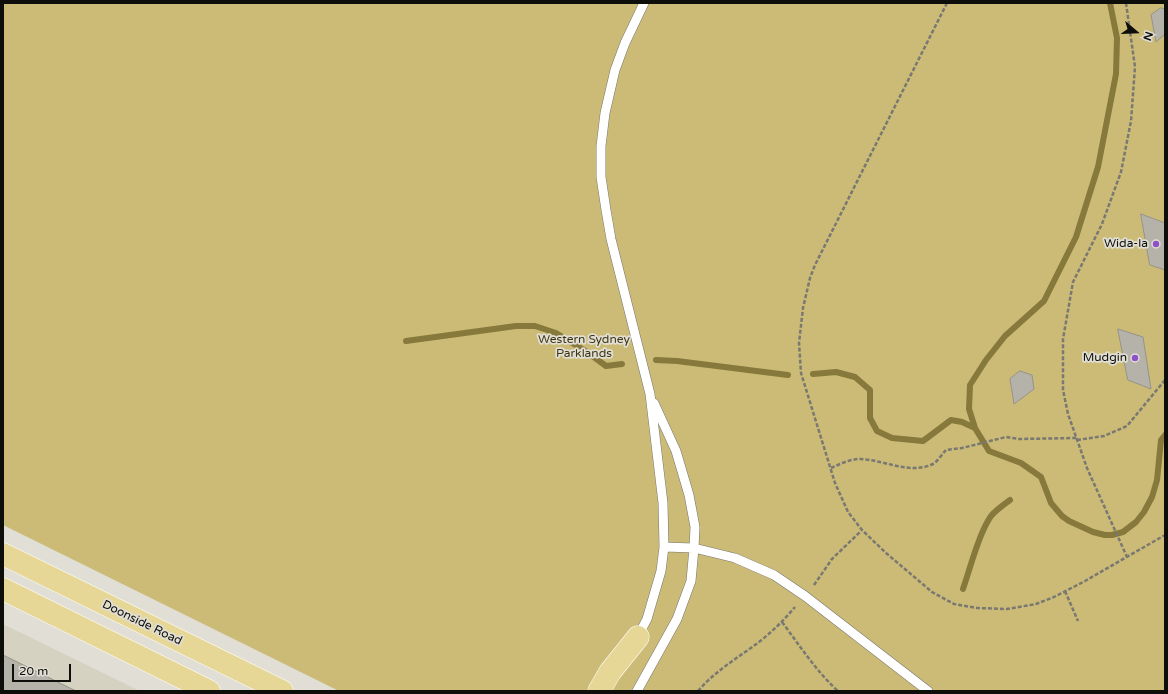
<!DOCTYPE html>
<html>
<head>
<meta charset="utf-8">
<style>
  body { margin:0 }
  #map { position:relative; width:1168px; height:694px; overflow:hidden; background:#e1dfd5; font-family:"Varela Round",sans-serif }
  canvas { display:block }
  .frame { position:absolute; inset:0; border:4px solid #0d0d09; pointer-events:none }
  .north { position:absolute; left:1116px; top:12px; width:40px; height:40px; -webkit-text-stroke:3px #e1dfd5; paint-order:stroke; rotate:109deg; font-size:11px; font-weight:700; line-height:16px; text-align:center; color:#0d0d09 }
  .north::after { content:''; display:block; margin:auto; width:14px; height:18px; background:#0d0d09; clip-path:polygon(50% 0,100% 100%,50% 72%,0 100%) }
  .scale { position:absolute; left:12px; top:664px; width:59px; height:18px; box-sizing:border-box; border:2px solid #0d0d09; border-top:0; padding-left:5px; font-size:12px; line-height:14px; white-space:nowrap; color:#0d0d09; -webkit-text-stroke:3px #e1dfd5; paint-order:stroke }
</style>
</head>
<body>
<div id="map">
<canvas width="1168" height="694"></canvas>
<div class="frame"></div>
<div class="north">N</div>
<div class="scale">20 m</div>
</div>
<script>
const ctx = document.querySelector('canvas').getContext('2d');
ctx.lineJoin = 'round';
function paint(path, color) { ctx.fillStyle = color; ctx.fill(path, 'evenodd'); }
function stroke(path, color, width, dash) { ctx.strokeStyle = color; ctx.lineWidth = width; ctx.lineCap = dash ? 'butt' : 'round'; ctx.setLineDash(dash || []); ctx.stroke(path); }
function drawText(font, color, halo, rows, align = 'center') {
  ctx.font = font + ' "Varela Round",sans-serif'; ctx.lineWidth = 3.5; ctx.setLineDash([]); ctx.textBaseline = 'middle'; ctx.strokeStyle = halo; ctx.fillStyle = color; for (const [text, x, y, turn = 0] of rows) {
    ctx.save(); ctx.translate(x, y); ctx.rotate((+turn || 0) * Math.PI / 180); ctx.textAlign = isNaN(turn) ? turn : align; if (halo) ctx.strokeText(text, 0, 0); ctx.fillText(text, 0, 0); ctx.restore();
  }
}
paint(new Path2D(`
  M3,624L140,691H3Z`), '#d6d2c1');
paint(new Path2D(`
  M3,3H1165V691H339L3,525Z`), '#cb7');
stroke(new Path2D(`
  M1110,3L1117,38L1116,74L1098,167L1076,237L1044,301L1005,336L986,360L970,385L969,409L975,428L989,451L1021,463L1041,477L1051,503L1062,516L1069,521L1093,532L1105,535H1112L1123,532L1136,522L1144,512L1152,497L1157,480L1161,440L1165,435
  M406,341L516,326H535L556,333L587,352L606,366L622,364
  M656,360L677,361L788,375
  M813,374L836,372L855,377L870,390V418L877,431L892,438L923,441L951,420L962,422L975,428
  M963,589C970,569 979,533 991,516C996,510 1003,505 1010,500`), '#87783b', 6);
const building = new Path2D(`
  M1161,8L1165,9V34L1156,42L1151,15Z
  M1141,214L1165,223V270L1150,265Z
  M1118,329L1143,337L1151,389L1128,380Z
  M1020,371L1032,375L1034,389L1014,404L1010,379Z
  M3,655L76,691H3Z`);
paint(building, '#b5b2a9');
stroke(building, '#95938a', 1);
const service = new Path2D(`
  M664,547L694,548L735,558L774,575L805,596L928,691
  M637,638L647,619L661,571L664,547L663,503L650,394L611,239L606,210L601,177V146L605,113L615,70L625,43L644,3
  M637,691L677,619L691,581L694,548L695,527L689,495L676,451L654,403`);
const primary = new Path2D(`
  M3,554L282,691
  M3,589L209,691
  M599,691L610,672L638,637`);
stroke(service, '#78766d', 10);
stroke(primary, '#fff', 23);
stroke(new Path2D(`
  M947,3L815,265L810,278L803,308L799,343L801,373L835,483L848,512L862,530L886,553L932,592L954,604L977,608L1007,609L1036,604L1054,597L1085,581L1165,535
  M1126,3L1135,67L1131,121L1121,172L1102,224L1073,282L1063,339V390L1068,414L1087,468L1127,557
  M1077,440L1104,436L1127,426L1165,380
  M831,468C840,464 850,459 860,459C885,460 910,475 933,464C938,461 942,454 946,450L962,448L1006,437L1019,439L1076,438
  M814,585L832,559L862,530
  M1065,591L1078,621
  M782,622C800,646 816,671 838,691
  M698,691C715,671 739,657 759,642C773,631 784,620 795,607`), '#797871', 2.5, [4, 2]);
stroke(service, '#fff', 9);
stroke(primary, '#e7d796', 22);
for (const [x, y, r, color] of [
  [1156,244,4,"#8f51c7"],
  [1135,358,4,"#8f51c7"]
]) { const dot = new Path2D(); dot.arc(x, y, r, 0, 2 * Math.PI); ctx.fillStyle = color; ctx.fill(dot); stroke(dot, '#e1dfd5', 1.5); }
drawText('12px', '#0d0d09', '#e1dfd5', [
  ["Wida-la",1148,244],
  ["Mudgin",1127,358]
], 'right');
drawText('12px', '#3f3611', '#e1dfd5', [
  ["Western Sydney",584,340],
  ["Parklands",584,354]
]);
drawText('12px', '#0d0d09', '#e1dfd5', [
  ["Doonside Road",142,623,26]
]);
</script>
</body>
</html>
